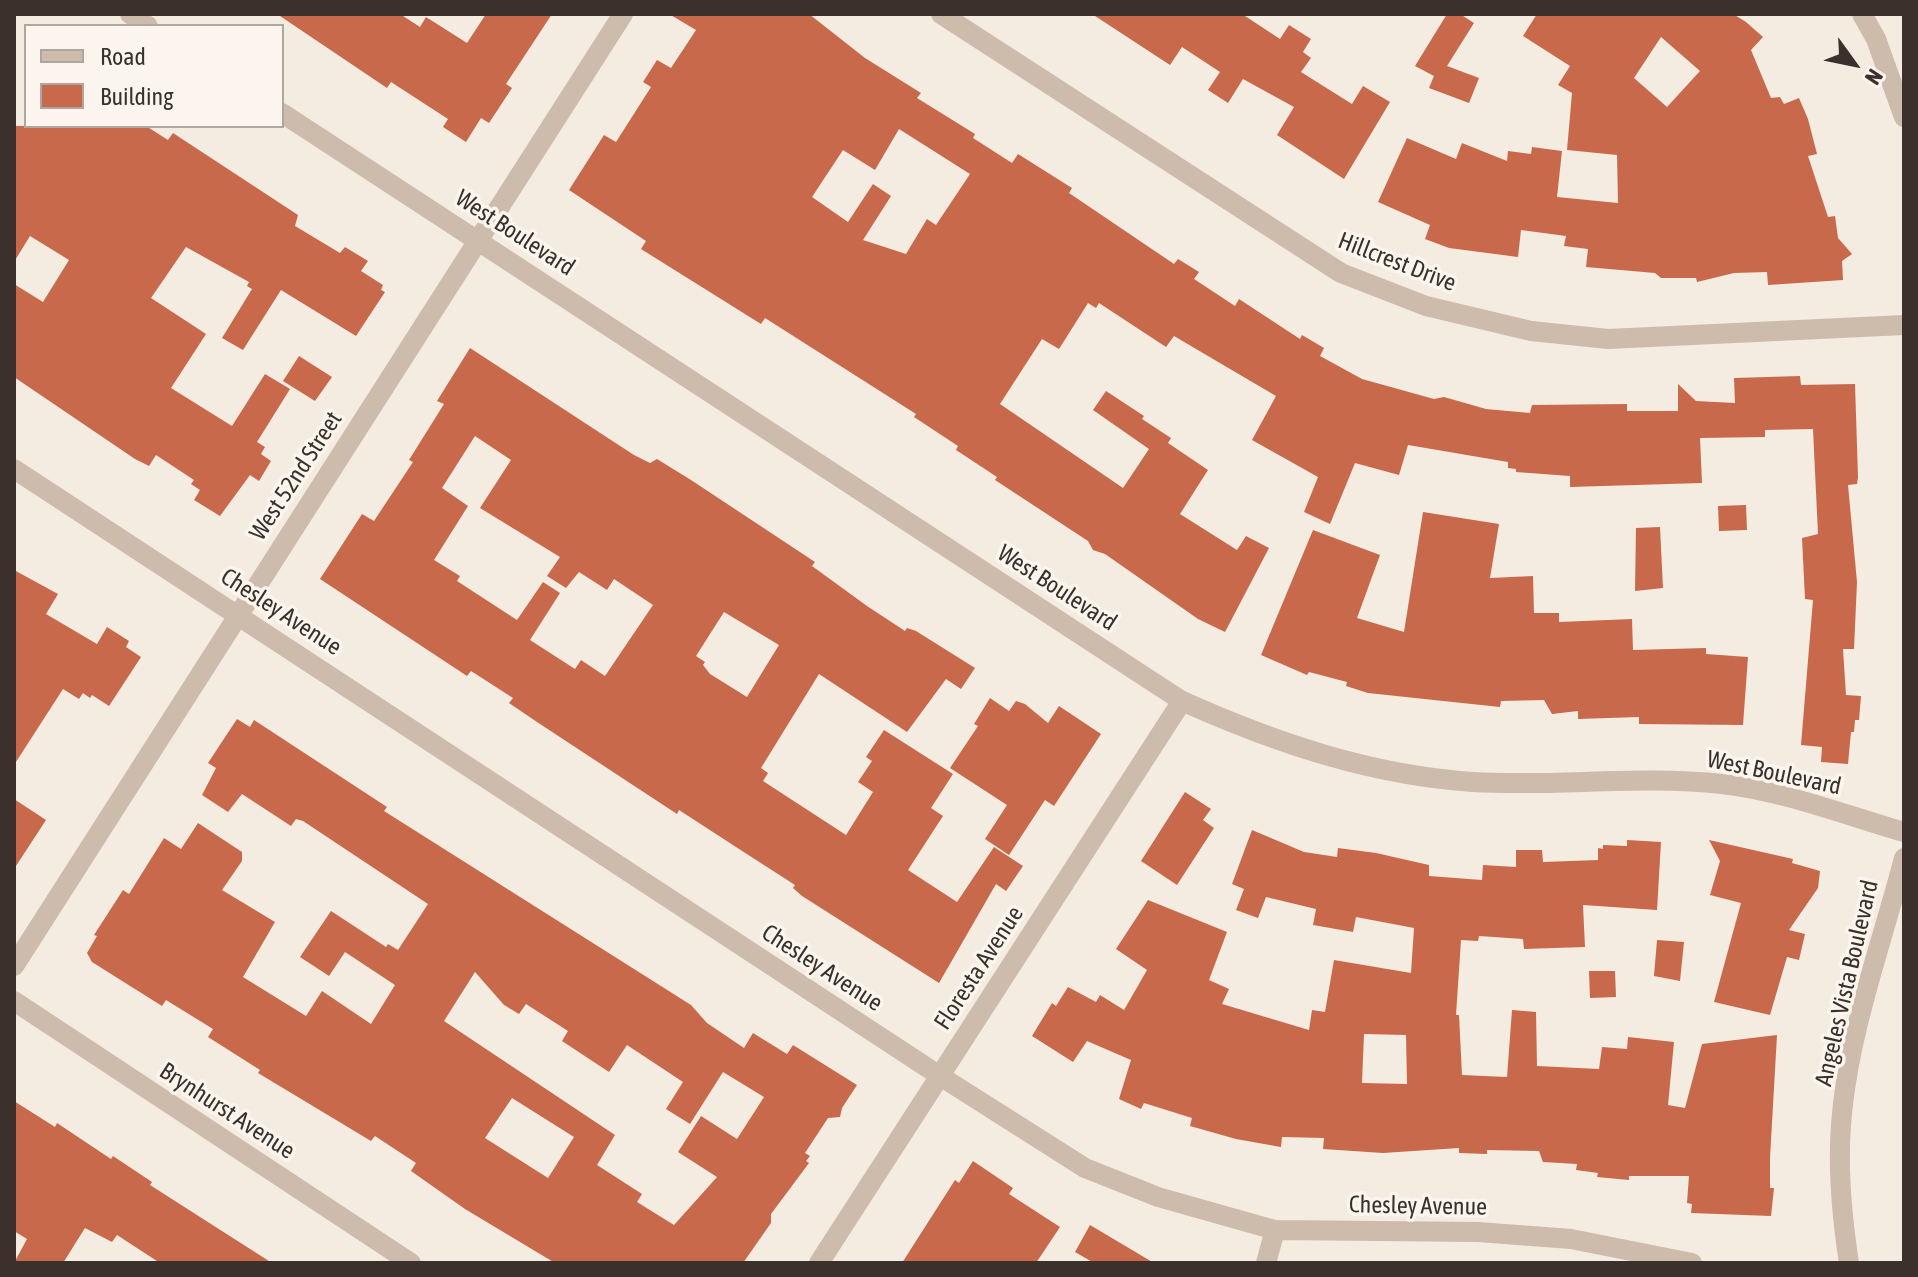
<!DOCTYPE html>
<html>
<head>
<meta charset="utf-8">
<style>
  body { margin:0 }
  #map { position:relative; width:1918px; height:1277px; overflow:hidden; background:#f4ebe1; font-family:"Asap Condensed",sans-serif }
  canvas { display:block }
  .frame { position:absolute; inset:0; border:16px solid #3b302b; pointer-events:none }
  .legend { position:absolute; left:24px; top:24px; width:260px; height:104px; box-sizing:border-box; background:#fbf5ee; border:2px solid #aea6a0; margin:0; padding:10px 14px; list-style:none; font-size:24px; color:#3b302b }
  .legend li { display:flex; align-items:center; gap:16px; height:40px }
  .legend b { width:40px; border:2px solid #aea6a0 }
  .north { position:absolute; left:1814px; top:24px; width:80px; height:80px; -webkit-text-stroke:6px #fbf5ee; paint-order:stroke; rotate:123deg; font-size:22px; font-weight:700; line-height:32px; text-align:center; color:#3b302b }
  .north::after { content:''; display:block; margin:auto; width:28px; height:36px; background:#3b302b; clip-path:polygon(50% 0,100% 100%,50% 72%,0 100%) }
</style>
</head>
<body>
<div id="map">
<canvas width="1918" height="1277"></canvas>
<div class="frame"></div>
<ul class="legend">
<li><b style="height:10px;background:#cdbbac"></b>Road</li>
<li><b style="height:22px;background:#c8694b"></b>Building</li>
</ul>
<div class="north">N</div>
</div>
<script>
const ctx = document.querySelector('canvas').getContext('2d');
ctx.lineJoin = 'round';
function paint(path, color) { ctx.fillStyle = color; ctx.fill(path, 'evenodd'); }
function stroke(path, color, width, dash) { ctx.strokeStyle = color; ctx.lineWidth = width; ctx.lineCap = dash ? 'butt' : 'round'; ctx.setLineDash(dash || []); ctx.stroke(path); }
function drawText(font, color, halo, rows, align = 'center') {
  ctx.font = font + ' "Asap Condensed",sans-serif'; ctx.lineWidth = 7; ctx.setLineDash([]); ctx.textBaseline = 'middle'; ctx.strokeStyle = halo; ctx.fillStyle = color; for (const [text, x, y, turn = 0] of rows) {
    ctx.save(); ctx.translate(x, y); ctx.rotate((+turn || 0) * Math.PI / 180); ctx.textAlign = isNaN(turn) ? turn : align; if (halo) ctx.strokeText(text, 0, 0); ctx.fillText(text, 0, 0); ctx.restore();
  }
}
paint(new Path2D(`
  M277,14H400L420,27L426,17L467,43L486,14H552L506,84L512,88L489,123L481,118L466,142L443,127L448,119L391,82L387,88Z
  M669,14H809L865,58L921,93L917,98L975,134L973,138L1012,163L1018,154L1072,188L1069,193L1174,264L1178,259L1199,272L1194,279L1235,306L1239,299L1300,339L1302,335L1324,348L1320,356L1362,379L1434,399L1444,397L1486,409L1530,413L1532,405L1627,404V411H1678V384L1696,401L1735,403L1734,378L1800,376L1801,385L1855,384L1858,477L1857,484L1848,485L1857,582L1854,649H1843L1846,695L1861,696L1859,720H1855L1854,732H1851L1848,764L1821,762L1822,747L1801,745L1813,600L1805,599L1802,538L1818,534L1813,429L1765,430V437L1700,438L1702,483L1570,487V476L1516,472V469L1508,468V462L1408,445L1399,475L1355,463L1330,524L1304,512L1318,477L1252,440L1276,396L1174,336L1166,347L1099,303L1096,308L1088,303L1059,349L1042,339L1000,404L1123,488L1149,449L1093,410L1106,391L1144,416L1142,419L1171,438L1168,443L1208,470L1180,514L1237,550L1246,536L1269,548L1225,632L1198,619L1105,554L1093,550L1088,541L995,480L997,477L956,450L958,446L914,417L916,414L765,318L761,324L641,249L646,241L569,190L604,135L616,142L651,87L643,82L657,60L671,68L696,30ZM899,129L970,174L936,225L927,219L906,254L863,240L891,196L873,184L848,222L812,197L843,150L875,170Z
  M1092,14H1242L1280,39L1289,25L1311,39L1303,52L1311,58L1301,72L1352,104L1363,86L1390,102L1344,179L1277,135L1294,107L1243,79L1228,103L1208,90L1220,72L1182,47L1170,65Z
  M1447,14H1460L1474,23L1447,66L1479,78L1469,103L1429,88L1434,76L1415,66Z
  M1537,14H1733L1746,22L1763,37L1751,50L1771,98L1780,97L1784,104L1799,98L1808,119L1817,154L1808,156L1828,217L1835,216L1838,238L1852,254L1842,261L1843,280L1768,285L1767,272L1734,273L1697,282L1696,278H1661L1655,273L1586,267L1588,249L1564,246L1566,236L1521,230L1518,257L1449,248L1425,239L1430,225L1378,202L1407,138L1456,159L1462,143L1507,161L1508,151L1531,154L1532,147L1562,151L1557,197L1618,203L1617,155L1567,150L1572,93L1558,85L1570,66L1523,36ZM1661,37L1700,71L1667,107L1634,78Z
  M14,126H146L168,140L173,133L298,215L295,226L340,253L345,247L368,261L361,271L383,285L381,290L385,292L356,336L281,290L243,350L222,338L252,289L247,286L249,282L186,247L151,298L206,334L171,388L232,426L265,374L290,389L257,442L265,447L261,454L271,461L259,481L250,475L220,516L194,500L200,490L191,484L194,480L156,455L149,466L135,459L14,377V284L43,302L69,260L30,236L14,262Z
  M470,348L634,455L650,463L657,459L691,480L815,562L812,566L867,606L905,631L907,628L916,631L975,668L961,689L946,679L907,732L819,674L761,768L768,773L763,781L846,835L873,792L858,782L872,761L866,757L884,730L953,774L931,808L943,816L908,870L957,902L994,847L1023,866L1006,891L996,884L939,983L802,896L793,888L795,885L736,847L679,810L677,814L537,722L509,703L513,698L471,671L467,676L320,579L362,514L374,521L413,462L409,460L444,404L437,401ZM475,436L511,460L480,508L560,557L547,576L566,588L579,572L607,590L614,579L653,605L605,676L581,660L575,669L530,640L560,593L543,582L517,620L457,581L460,576L434,560L468,506L442,488ZM724,612L779,645L747,697L710,674L703,665L705,662L696,656Z
  M299,356L332,377L315,401L283,381Z
  M1746,505L1747,530L1719,531L1718,506Z
  M1423,512L1499,524L1490,578L1533,576L1534,613H1559V622L1632,619L1633,650L1706,648V654L1748,657L1743,725L1639,724V717L1578,719V711L1552,714L1544,700L1501,701L1500,707L1368,693L1346,686L1347,682L1309,672L1307,675L1261,655L1313,530L1380,555L1357,618L1404,632Z
  M1660,527L1663,588L1635,591L1636,528Z
  M14,570L58,594L46,614L97,644L107,627L129,641L126,647L141,657L109,706L92,695L90,698L83,693L79,699L63,689L14,765Z
  M990,698L1009,711L1016,701L1025,704L1048,723L1059,706L1101,734L1054,806L1045,800L1009,855L985,839L1007,805L950,768L978,726L974,724Z
  M237,719L250,727L254,720L387,807L384,811L691,1005L707,1023L744,1048L753,1033L787,1054L793,1045L857,1085L842,1108L840,1117L828,1118L805,1153L810,1156L806,1161L809,1163L771,1214V1223L743,1263H555L465,1209L411,1171L416,1163L375,1136L371,1141L258,1073L260,1070L249,1063L208,1037L213,1029L166,1000L162,1006L92,962L87,953L97,936L94,935L123,890L129,894L164,838L181,849L198,823L242,852V861L222,890L275,922L243,977L306,1016L322,991L371,1024L395,985L345,952L329,976L300,957L331,911L386,947L388,944L398,950L428,904L303,821L296,819L291,826L242,794L228,812L202,795L216,768L208,763ZM475,972L504,1005L519,1014L526,1004L568,1031L562,1041L609,1072L627,1045L683,1082L666,1109L690,1124L723,1072L764,1097L737,1139L701,1116L678,1152L717,1177L674,1225L637,1202L642,1194L597,1165L615,1135L444,1021ZM512,1098L574,1137L548,1178L485,1138Z
  M1185,792L1211,809L1203,820L1214,828L1177,885L1141,861Z
  M14,799L46,820L14,869Z
  M1252,830L1304,852L1337,857L1338,848L1376,853L1429,865V876L1482,880L1483,865L1516,867V850H1542L1543,862L1598,860V848L1603,849V845L1627,846V840L1661,842L1657,910L1583,905L1585,947L1524,949L1523,939L1479,936L1478,941L1461,940L1456,1015H1459L1462,1075L1507,1077L1512,1010L1536,1012L1537,1066L1599,1069L1602,1047L1627,1049L1628,1037L1674,1042L1668,1105L1685,1108L1702,1044L1777,1035L1770,1158V1188H1774L1771,1216L1691,1213L1692,1204L1687,1203L1689,1176H1629V1180L1597,1177L1598,1173L1576,1170L1577,1164L1543,1162L1539,1151L1487,1150V1154L1459,1153V1148L1383,1153L1323,1149L1324,1138L1282,1137L1281,1147L1236,1139L1190,1126L1192,1118L1144,1103L1141,1109L1119,1099L1131,1060L1087,1041L1073,1062L1032,1036L1052,1003L1056,1006L1068,987L1096,1002L1100,995L1124,1010L1147,970L1116,949L1148,900L1227,932L1209,980L1229,989L1222,1004L1309,1030L1312,1010L1325,1012L1334,960L1411,973L1414,928L1356,917L1353,932L1313,925L1316,909L1266,897L1258,918L1236,910L1244,889L1232,884ZM1364,1034L1406,1035L1407,1084L1362,1083Z
  M1709,840L1793,859L1792,863L1820,871L1818,888L1789,930L1805,934L1799,960L1787,957L1770,1015L1714,1002L1741,903L1710,895L1720,861Z
  M1657,940L1684,942L1680,981L1654,976Z
  M1589,971H1615L1616,997L1590,998Z
  M14,1101L55,1127L57,1123L111,1159L113,1156L152,1182L150,1185L272,1263H160L117,1235L112,1242L85,1228L63,1263H14L27,1239L14,1231Z
  M973,1161L1013,1188L1009,1194L1060,1227L1036,1263H902L955,1180L959,1183Z
  M1090,1225L1154,1263H1094L1075,1252Z`), '#c8694b');
stroke(new Path2D(`
  M941,14L1341,273L1426,306L1531,331L1608,339L1904,325
  M14,469L940,1076L1085,1168L1158,1197L1275,1230L1478,1232L1571,1239L1692,1263
  M14,966L623,14
  M14,1001L411,1263
  M819,1263L1182,701
  M1266,1263L1275,1230`), '#cdbbac', 20);
stroke(new Path2D(`
  M130,14L148,26
  M1862,14L1876,39L1904,117
  M282,113L1182,701C1276,743 1370,775 1473,782C1556,787 1639,775 1722,784C1783,791 1845,815 1904,832
  M1849,1263C1843,1224 1839,1186 1840,1146C1842,1049 1880,951 1904,858`), '#cdbbac', 20);
drawText('24px', '#3b302b', '#fbf5ee', [
  ["West Boulevard",515,233,33],
  ["Hillcrest Drive",1397,262,21],
  ["West 52nd Street",296,476,-57],
  ["West Boulevard",1057,588,33],
  ["Chesley Avenue",281,612,33],
  ["West Boulevard",1774,773,12],
  ["Chesley Avenue",822,968,33],
  ["Floresta Avenue",979,968,-57],
  ["Angeles Vista Boulevard",1847,983,-77],
  ["Brynhurst Avenue",227,1111,33],
  ["Chesley Avenue",1418,1206,1]
]);
</script>
</body>
</html>
